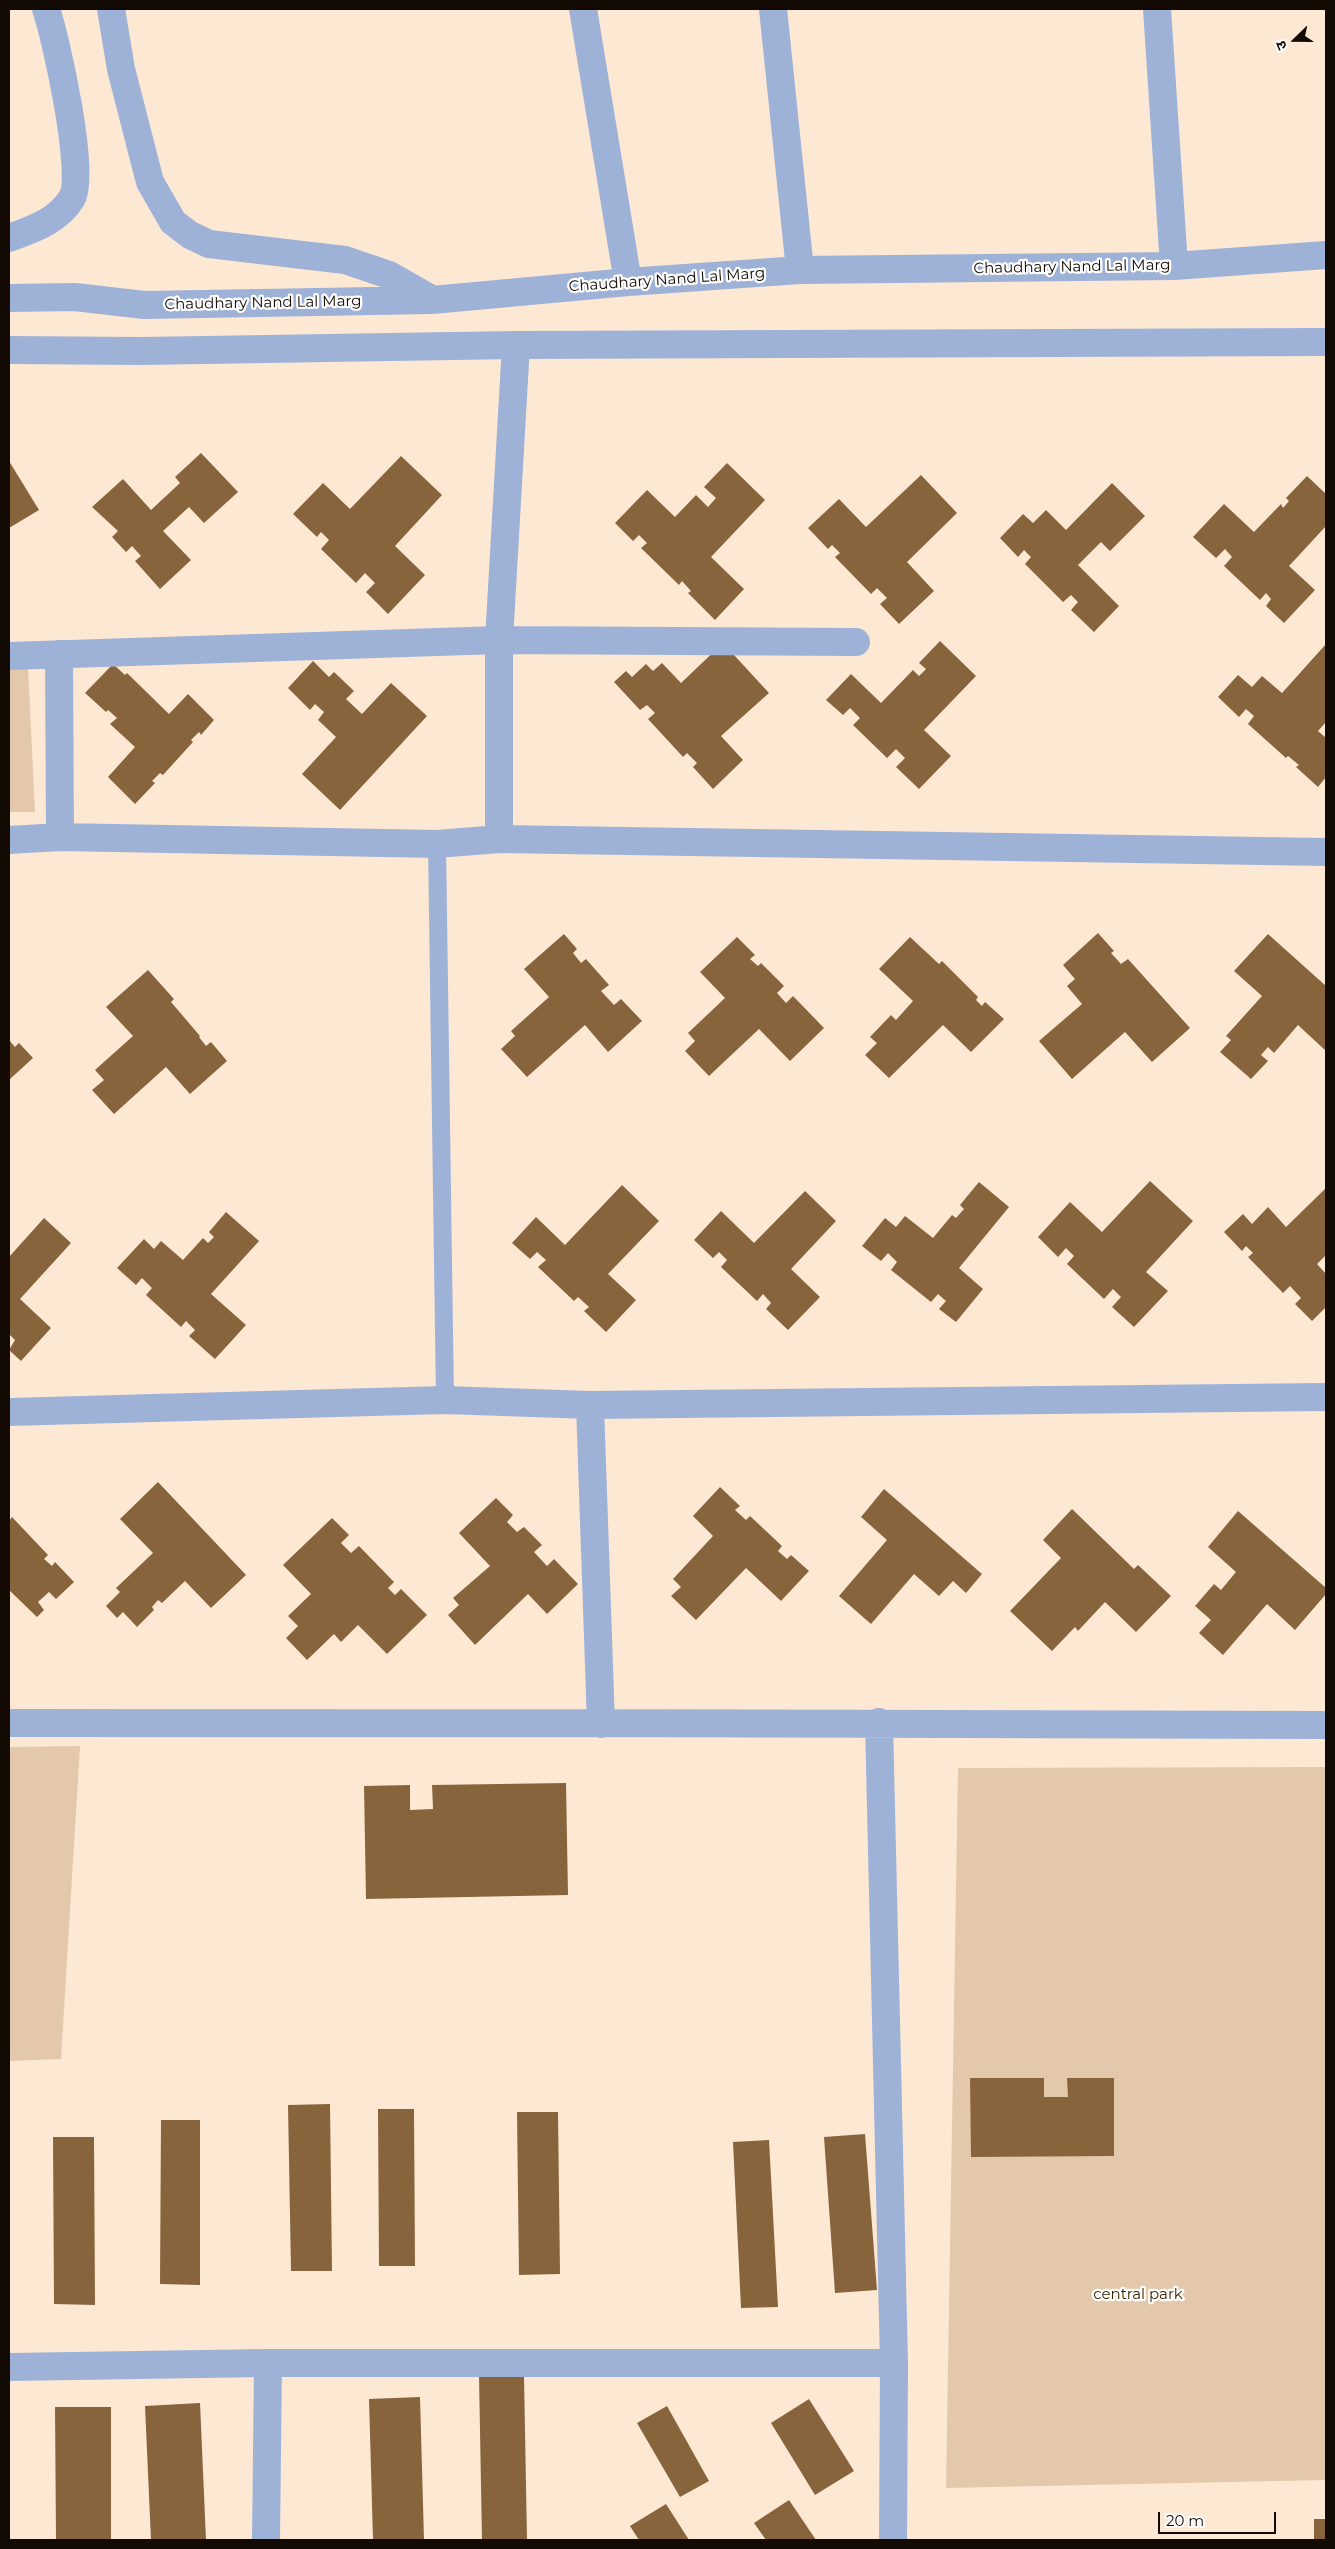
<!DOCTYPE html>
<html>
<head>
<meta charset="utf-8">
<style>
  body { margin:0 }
  #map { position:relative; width:1335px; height:2549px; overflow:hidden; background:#fde8d3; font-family:Montserrat,"Noto Sans Devanagari",sans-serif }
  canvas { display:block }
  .frame { position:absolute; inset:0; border:10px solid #120a03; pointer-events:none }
  .north { position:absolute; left:1270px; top:15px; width:50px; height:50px; -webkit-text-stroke:4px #fff; paint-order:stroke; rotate:248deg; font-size:14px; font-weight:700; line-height:20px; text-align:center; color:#120a03 }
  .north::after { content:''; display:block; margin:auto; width:18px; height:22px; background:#120a03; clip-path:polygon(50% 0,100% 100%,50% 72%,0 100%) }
  .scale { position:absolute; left:1158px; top:2512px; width:118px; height:22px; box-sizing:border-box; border:2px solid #120a03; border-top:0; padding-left:6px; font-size:15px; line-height:18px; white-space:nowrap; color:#120a03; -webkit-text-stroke:4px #fff; paint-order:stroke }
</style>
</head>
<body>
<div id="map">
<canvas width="1335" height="2549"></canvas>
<div class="frame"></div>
<div class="north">उ</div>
<div class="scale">20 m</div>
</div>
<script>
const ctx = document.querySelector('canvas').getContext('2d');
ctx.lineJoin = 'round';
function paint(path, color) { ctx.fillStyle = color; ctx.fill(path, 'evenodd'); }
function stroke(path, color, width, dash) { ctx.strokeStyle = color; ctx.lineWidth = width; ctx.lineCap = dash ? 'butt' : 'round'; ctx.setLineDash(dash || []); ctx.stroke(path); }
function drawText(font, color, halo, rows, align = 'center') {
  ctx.font = font + ' Montserrat,sans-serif'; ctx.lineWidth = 4.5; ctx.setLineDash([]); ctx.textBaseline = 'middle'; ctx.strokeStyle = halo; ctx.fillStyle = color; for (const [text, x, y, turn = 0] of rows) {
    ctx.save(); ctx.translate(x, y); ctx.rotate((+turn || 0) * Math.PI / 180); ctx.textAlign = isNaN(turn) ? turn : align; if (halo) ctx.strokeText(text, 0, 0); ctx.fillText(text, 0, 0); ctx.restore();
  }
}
paint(new Path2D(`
  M27,647L35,812H9V650Z
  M80,1746L61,2059L9,2061V1747Z
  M1326,1767V2480L946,2488L958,1768Z`), '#e4c8ac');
paint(new Path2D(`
  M201,453L238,492L204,523L189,507L163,531L191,560L160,589L135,561L141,556L132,546L126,552L112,537L118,531L92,507L123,479L151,510L180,483L175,477Z
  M401,456L442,495L395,546L425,575L388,614L366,592L375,583L365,573L356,583L321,549L329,540L321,532L317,537L293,514L323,483L350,509Z
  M9,461L39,510L9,528Z
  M727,463L765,500L711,557L744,589L715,620L688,593L691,591L682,581L679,585L641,548L647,543L639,535L633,541L615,523L647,490L675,517L696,495L708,507L716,498L704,487Z
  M921,475L957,513L907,562L934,591L899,624L880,604L887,598L877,588L871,594L835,557L840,553L832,545L828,549L808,528L839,499L866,527Z
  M1307,476L1326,494V526L1289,566L1315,590L1284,623L1266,606L1271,599L1266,593L1260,600L1224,566L1232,557L1225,549L1216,558L1193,537L1224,504L1254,532L1281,504L1283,508L1289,501L1286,498Z
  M1112,483L1145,516L1110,551L1101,542L1078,565L1119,606L1094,632L1071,610L1078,602L1071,595L1063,602L1025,564L1031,557L1024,550L1018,557L1000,538L1023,514L1033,523L1046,510L1066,530Z
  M940,641L976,676L924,730L951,756L919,789L896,767L905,758L896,749L887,758L853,725L860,718L850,708L843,715L826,700L851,674L881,703L913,670L919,676L926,669L919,663Z
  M723,643L769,693L721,736L743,760L713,789L693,767L697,763L687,753L683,757L648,719L655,713L647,705L640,710L614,682L626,671L632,677L646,664L653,671L662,663L681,683Z
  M1326,644V722L1318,731L1326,738V777L1318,787L1296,767L1299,765L1288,756L1286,758L1248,724L1254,716L1246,709L1239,717L1218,697L1238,675L1252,687L1262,676L1282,693Z
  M313,661L329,677L334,672L354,691L346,699L362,714L391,683L427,716L340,810L302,774L336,737L318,720L324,712L315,704L310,710L288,688Z
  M113,664L125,675L127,673L169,714L188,694L214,720L201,735L199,732L191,740L193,742L163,775L160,773L152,781L155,783L135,804L108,777L135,747L110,724L117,718L108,710L106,712L85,693Z
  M1098,933L1114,951L1111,953L1121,964L1128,959L1190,1028L1152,1062L1125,1032L1072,1079L1039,1041L1082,1004L1067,986L1075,979L1063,965Z
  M564,934L577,949L573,953L581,963L586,959L609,985L601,991L614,1005L621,999L642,1021L608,1052L585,1025L527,1077L501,1049L515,1036L511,1031L549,997L524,969Z
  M1268,934L1326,986V1051L1298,1025L1274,1053L1268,1047L1261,1055L1268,1061L1251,1079L1220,1052L1231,1040L1226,1036L1262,996L1234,971Z
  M737,937L755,955L750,959L758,966L761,963L784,986L777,993L786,1003L793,996L824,1028L790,1061L759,1029L709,1076L685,1051L695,1041L688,1033L725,998L700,972Z
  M910,937L939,964L942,961L978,997L976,1000L982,1006L985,1002L1004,1019L971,1052L943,1025L889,1078L865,1055L877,1043L870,1037L891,1015L896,1020L913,1001L879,969Z
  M148,970L174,999L171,1002L200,1036L199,1037L206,1046L211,1042L227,1061L190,1094L166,1067L114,1114L92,1090L104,1080L95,1070L133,1036L106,1007Z
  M9,1040L15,1047L19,1043L33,1058L9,1080Z
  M1150,1181L1193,1221L1146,1272L1168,1291L1134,1327L1112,1307L1121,1297L1113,1289L1104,1299L1067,1264L1074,1256L1066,1248L1058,1257L1038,1237L1070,1202L1102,1232Z
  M979,1182L1009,1207L959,1268L983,1289L956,1322L939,1309L946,1301L938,1294L931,1302L891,1270L897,1262L888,1253L881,1261L862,1246L885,1218L896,1227L905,1216L933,1238L952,1215L956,1218L964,1209L960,1205Z
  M622,1185L659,1221L608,1274L636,1300L606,1332L584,1311L589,1307L578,1297L574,1301L538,1267L546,1260L537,1252L530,1259L512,1243L536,1217L565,1245Z
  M1326,1188V1255L1317,1264L1326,1274V1307L1312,1321L1295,1304L1301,1298L1290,1286L1283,1293L1248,1257L1253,1253L1246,1246L1242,1251L1224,1232L1243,1214L1252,1224L1268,1207L1286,1227Z
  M805,1191L836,1221L791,1269L820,1297L788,1330L766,1309L771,1303L763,1294L757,1301L721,1267L727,1260L719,1252L713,1258L694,1240L721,1211L754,1243Z
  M226,1212L259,1241L211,1294L246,1325L215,1359L189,1336L195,1330L186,1321L181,1327L146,1295L152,1288L142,1278L136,1285L117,1268L144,1239L154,1249L161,1241L183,1260L203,1238L208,1243L214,1237L209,1232Z
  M44,1218L71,1243L20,1299L51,1328L21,1361L9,1350L15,1340L9,1334V1257Z
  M158,1482L246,1575L211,1608L185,1581L162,1603L158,1600L152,1607L154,1610L137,1627L123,1612L117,1618L106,1606L120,1592L116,1588L153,1553L120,1519Z
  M720,1487L740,1506L735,1510L746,1520L750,1516L782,1546L778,1551L787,1559L791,1555L809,1571L781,1601L746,1568L696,1620L671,1596L681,1587L673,1579L713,1536L693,1516Z
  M884,1489L982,1574L966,1593L953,1581L939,1596L914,1574L871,1624L839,1596L887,1540L861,1517Z
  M496,1498L513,1515L507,1522L517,1532L524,1527L542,1545L534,1552L547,1566L554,1559L578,1584L547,1614L528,1594L475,1645L448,1615L459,1605L453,1598L490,1566L459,1533Z
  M1072,1509L1134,1569L1138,1565L1171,1596L1136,1632L1105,1602L1078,1631L1075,1627L1052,1651L1010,1611L1061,1558L1043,1540Z
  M1238,1511L1326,1588V1594L1295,1630L1267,1604L1223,1655L1199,1633L1211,1620L1195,1606L1214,1584L1221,1590L1236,1572L1208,1547Z
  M12,1517L48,1555L44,1559L52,1566L55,1562L74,1582L56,1599L49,1592L38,1602L44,1610L37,1617L9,1590V1521Z
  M332,1518L349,1535L341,1543L351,1553L359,1546L394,1582L388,1588L395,1595L401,1589L427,1615L387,1654L358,1625L341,1642L334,1634L307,1660L286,1638L298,1626L288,1616L311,1594L283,1565Z
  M566,1783L568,1895L366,1899L364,1786L410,1785V1810L433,1809L432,1785Z
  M970,2078H1044V2097H1068L1067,2078H1114V2156L971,2157Z
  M330,2104L332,2271H291L288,2105Z
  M378,2109H414L415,2266H379Z
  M517,2112H558L560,2274L519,2275Z
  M161,2120H200V2285L160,2284Z
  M865,2134L877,2290L835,2293L824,2137Z
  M53,2137H94L95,2305L54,2304Z
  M769,2140L778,2307L741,2308L733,2142Z
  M479,2376H524L527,2540H482Z
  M420,2397L424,2540H373L369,2399Z
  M809,2399L854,2471L815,2495L771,2423Z
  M200,2403L206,2540H151L145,2406Z
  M667,2406L709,2481L680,2497L637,2423Z
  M55,2407H111V2540H56Z
  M789,2500L816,2540H766L754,2523Z
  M666,2504L689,2540H639L630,2526Z
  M1314,2519H1326V2540H1314Z`), '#88643d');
stroke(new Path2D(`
  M437,844L445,1400`), '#9eb2d8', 18);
stroke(new Path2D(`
  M111,9L121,69L150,182L173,222L190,235L209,244L345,260L389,275L431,299
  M583,9L628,282
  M773,9L800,270
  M1157,9L1174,266
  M9,238C33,229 58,221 72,198C86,174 56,38 46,9
  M9,298L75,297L144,305L432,300L628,282L800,270L1174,266L1326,255
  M9,350L141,351L516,345L1326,342
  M59,654L60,837
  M9,656L499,640L856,642
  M499,839V640L516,345
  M9,840L60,837L437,844L499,839L1326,852
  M590,1405L601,1724
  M9,1412L445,1400L590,1405L1326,1397
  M879,1722L894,2363L893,2540
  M9,1723C448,1724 887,1722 1326,1725
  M9,2367L268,2363H894
  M266,2540L268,2363`), '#9eb2d8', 28);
drawText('15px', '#120a03', '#fff', [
  ["Chaudhary Nand Lal Marg",1072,267,-1],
  ["Chaudhary Nand Lal Marg",667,280,-4],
  ["Chaudhary Nand Lal Marg",263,303,-1]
]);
drawText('15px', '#3e2301', '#fff', [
  ["central park",1138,2295]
]);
</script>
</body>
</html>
